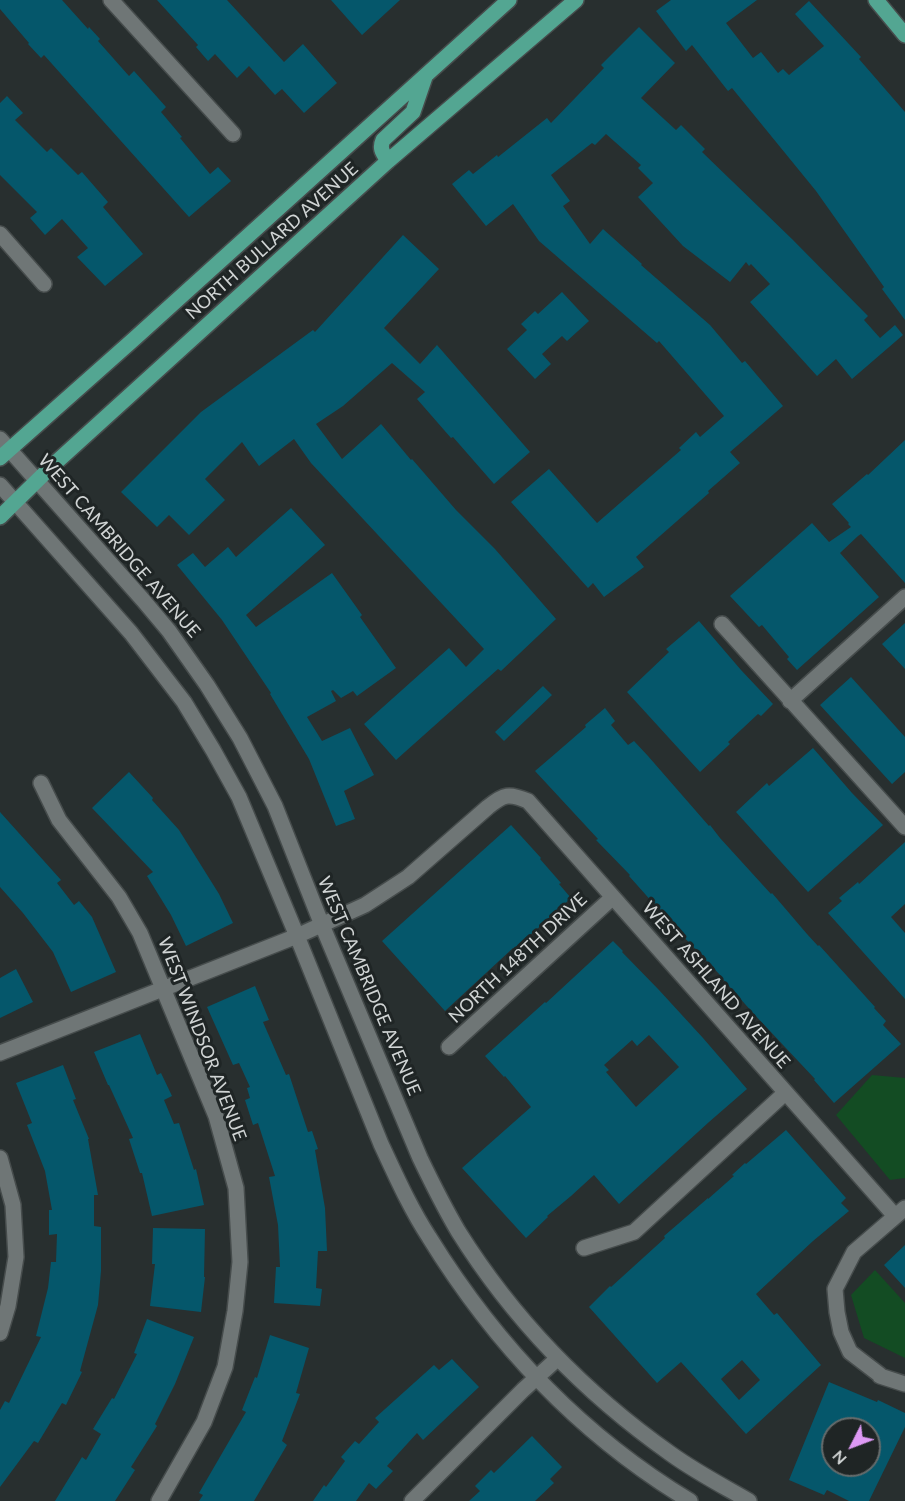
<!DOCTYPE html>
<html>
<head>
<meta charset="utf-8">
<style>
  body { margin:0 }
  #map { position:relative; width:905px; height:1501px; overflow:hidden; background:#282f2f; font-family:Lato,sans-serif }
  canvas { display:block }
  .north { position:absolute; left:821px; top:1417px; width:60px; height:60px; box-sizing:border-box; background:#1f2525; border:2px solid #666b6b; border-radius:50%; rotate:228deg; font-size:16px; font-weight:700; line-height:24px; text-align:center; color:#d0d4d4 }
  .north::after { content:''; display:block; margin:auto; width:21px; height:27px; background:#dd99f4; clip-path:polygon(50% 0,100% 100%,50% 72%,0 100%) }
</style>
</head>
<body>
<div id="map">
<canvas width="905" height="1501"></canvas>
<div class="north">N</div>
</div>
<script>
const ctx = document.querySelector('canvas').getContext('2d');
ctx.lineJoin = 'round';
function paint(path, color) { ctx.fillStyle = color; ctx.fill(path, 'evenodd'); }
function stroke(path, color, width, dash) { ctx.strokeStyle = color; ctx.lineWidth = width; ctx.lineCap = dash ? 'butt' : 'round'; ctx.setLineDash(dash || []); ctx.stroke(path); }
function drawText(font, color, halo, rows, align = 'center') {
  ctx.font = font + ' Lato,sans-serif'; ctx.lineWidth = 6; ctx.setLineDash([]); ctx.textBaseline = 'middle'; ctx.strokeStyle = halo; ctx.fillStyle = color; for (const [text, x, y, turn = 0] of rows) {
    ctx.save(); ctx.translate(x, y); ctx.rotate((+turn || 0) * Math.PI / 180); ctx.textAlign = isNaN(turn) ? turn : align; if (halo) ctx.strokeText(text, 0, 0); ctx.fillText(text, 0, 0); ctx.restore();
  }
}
paint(new Path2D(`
  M872,1075L905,1078V1178L890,1180L836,1115Z
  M875,1270L905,1303V1358L864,1338L851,1295Z`), '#134c23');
paint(new Path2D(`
  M0,0H62L88,29L89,27L100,39L98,41L129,76L134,71L166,107L161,112L182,137L180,138L210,174L218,167L231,181L189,217L44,55L41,58L28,44L29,43L0,9Z
  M157,0H227L284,62L303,44L337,83L304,113L282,89L275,95L249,66L237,78L215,54L208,61L196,47L198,45Z
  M331,0H400L362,35Z
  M671,0H757L726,23L753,58L761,52L778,73L783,69L789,75L824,46L795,14L809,1L861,57L859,59L905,112V320L882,289L884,287L816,191L732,88L728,91L692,45L686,51L656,11Z
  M639,27L675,63L641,98L676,130L681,125L705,149L702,152L792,239L868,316L864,320L880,338L895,325L903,335L852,379L836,359L817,376L750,302L770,284L751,264L749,266L746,262L730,282L683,246L638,197L653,183L638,168L641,165L606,134L595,145L592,143L551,175L570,201L563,206L590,244L603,229L642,264L641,265L710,325L742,363L745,361L783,406L730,452L740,463L708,491L709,493L636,557L644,567L604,597L593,583L588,588L511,502L549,469L597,523L681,450L679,448L696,432L700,437L724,416L659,341L657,343L539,241L513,204L486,226L452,184L469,170L473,174L497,155L498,157L547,118L551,123L604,68L601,65Z
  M7,96L23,113L15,120L47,152L51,148L78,175L82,172L108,202L103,207L143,254L105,286L77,257L88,248L62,219L45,235L30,218L37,212L0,175V103Z
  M403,235L439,269L384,328L420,364L437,345L530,452L494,484L453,437L451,438L417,399L425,392L392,363L343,406L316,424L342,459L381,424L411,460L412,459L456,510L495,549L556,619L501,671L498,669L396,760L364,724L449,648L466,667L484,649L311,463L294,439L259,466L242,442L205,479L225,500L189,535L169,515L157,527L121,492L201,412L313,330L315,332Z
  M562,292L589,321L567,341L562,336L542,354L551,364L535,379L507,349L527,330L521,324L535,311L538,314Z
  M905,440V583L861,534L858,536L840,553L879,597L797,670L787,659L789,657L762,625L759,627L730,596L812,523L829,542L851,527L848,524L849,523L832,504L867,474L868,475Z
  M291,508L325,545L246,615L256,627L332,573L362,615L360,617L396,668L357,696L353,691L341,698L333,690L331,691L336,701L307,717L322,741L350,728L374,775L344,791L355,819L336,826L309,759L270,694L271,693L222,620L177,565L193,553L205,567L228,547L236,557Z
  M699,621L741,670L773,704L761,716L758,714L728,742L730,744L700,772L627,692L669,652L666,649Z
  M905,623V669L882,644Z
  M851,677L905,737V772L892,784L820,705Z
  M543,686L552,695L504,741L495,732Z
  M605,708L615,721L611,725L628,745L634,741L648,756L709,826L710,825L720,838L771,894L772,893L807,934L818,946L819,945L875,1007L874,1008L886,1021L883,1025L901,1044L834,1103L814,1080L815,1079L753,1013L721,977V976L678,931L629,876L630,875L596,840L598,839L535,771L556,753L586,727L585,725Z
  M813,748L852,793L883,825L808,892L736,812L767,783L769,786Z
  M129,772L153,798L152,800L179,830L219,894L233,923L186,946L171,915L147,876L153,872L92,808Z
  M0,812L61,880L57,883L74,905L79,901L92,917L116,972L71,992L53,952L23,913L0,887Z
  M511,825L541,858L540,859L561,883L559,884L571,898L536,930L513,949V948L445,1011L382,941Z
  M905,842V904L891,917L905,933V999L828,913L842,901L839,898L858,882L859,884Z
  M613,941L623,951L622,952L659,990L703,1038L747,1089L709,1122L619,1204L594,1175L571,1196L547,1216L548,1217L526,1238L462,1168L531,1107L505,1076L504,1077L485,1056L545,1002L546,1003ZM649,1035L679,1067L636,1107L606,1072L609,1070L604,1065L632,1040L637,1046Z
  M16,969L33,1002L0,1018V978Z
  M255,986L269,1020L263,1022L286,1075L289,1074L308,1132L312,1131L318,1149L315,1150L325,1208L327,1251H318L316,1288L322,1289L320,1306L274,1303L276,1267H280L278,1225L269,1177L275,1176L258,1123L253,1125L245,1100L250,1098L247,1088L250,1087L239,1063L233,1065L207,1007Z
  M140,1034L157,1075L161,1073L172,1096L164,1100L174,1124L179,1123L194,1170L196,1169L204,1205L152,1216L142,1173H140L129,1139L133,1138L109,1085H108L94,1052Z
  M63,1065L76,1099L73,1100L89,1139H88L98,1195H94V1226L101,1227V1271L98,1305L80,1371L82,1372L66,1405L62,1403L38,1443L34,1441L0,1487V1410L5,1401L9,1403L41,1337L36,1336L48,1288L51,1262H56L57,1234L49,1235V1210H52L45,1171L27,1125L32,1123L16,1083Z
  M786,1130L846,1198L841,1203L849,1211L813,1241L756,1294L774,1315L777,1313L821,1365L746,1434L681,1362L657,1383L589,1307L610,1286L611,1287L665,1238L664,1236L678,1224L708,1198V1199L734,1176L732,1175L745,1163L746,1164ZM742,1360L760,1380L739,1400L721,1379Z
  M153,1228L205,1229L204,1277H205L201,1312L150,1306L155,1264H152Z
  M905,1245V1288L884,1265Z
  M147,1319L194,1337L175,1384L155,1424L157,1426L131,1467L135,1470L115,1501H55L82,1457L86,1460L101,1434L93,1429L112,1398L114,1399L137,1354L134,1353Z
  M270,1335L309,1348L296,1393L300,1394L282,1441L287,1445L254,1501H199L203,1495L199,1493L246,1412L242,1410L255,1377L257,1378Z
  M452,1359L479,1387L423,1440L417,1433L387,1466L393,1471L376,1489L369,1483L356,1501H313L324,1485L326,1487L345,1461L341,1457L355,1441L359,1444L379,1422L375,1418L434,1365L439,1370Z
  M829,1382L877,1402L878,1400L905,1413V1427L869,1501H849L827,1490L824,1495L789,1480ZM833,1429H869V1465H833Z
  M532,1436L562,1467L550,1479L554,1483L535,1501H469L480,1491L475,1486L491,1470L494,1473Z`), '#05576b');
const minor = new Path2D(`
  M111,0L233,134
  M0,234L44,284
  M0,439L143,600L169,631L207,685L240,738L275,806L322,925L420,1158C432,1183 444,1207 458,1231C513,1319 586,1394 671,1454C696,1472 723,1486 749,1501
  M0,485L131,633L184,702L213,750L239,797L297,936L381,1144C396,1176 410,1208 429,1237C495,1344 582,1436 690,1501
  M722,624L905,827
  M790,701L905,597
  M41,783L59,820L119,897L140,933L216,1116L236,1188L240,1262L235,1311L225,1367L204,1422L159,1501
  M449,1047L613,897
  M0,1053L297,936L365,905L408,877L488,807C504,794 509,793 528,801L895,1216
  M0,1158L13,1205L16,1257L8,1306L0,1333
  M905,1208L854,1252L835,1289L837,1312L841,1332L850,1352L880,1375V1376L905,1384
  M584,1248L634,1232L785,1093
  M412,1501L523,1390L558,1358`);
const major = new Path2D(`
  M876,0L905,35
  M388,161C383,153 379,149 383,140L413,112L425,77
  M0,458L134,339L509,0
  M0,517L52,466L388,161L576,0`);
stroke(minor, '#464c4c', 18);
stroke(major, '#464c4c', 18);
stroke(minor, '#6f7676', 15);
stroke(major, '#53a692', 15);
drawText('18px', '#d0d4d4', '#1f2525', [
  ["NORTH BULLARD AVENUE",272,241,-42],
  ["WEST CAMBRIDGE AVENUE",119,546,49],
  ["NORTH 148TH DRIVE",518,958,-43],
  ["WEST ASHLAND AVENUE",716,985,49],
  ["WEST CAMBRIDGE AVENUE",369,986,67],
  ["WEST WINDSOR AVENUE",202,1039,69]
]);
</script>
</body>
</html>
